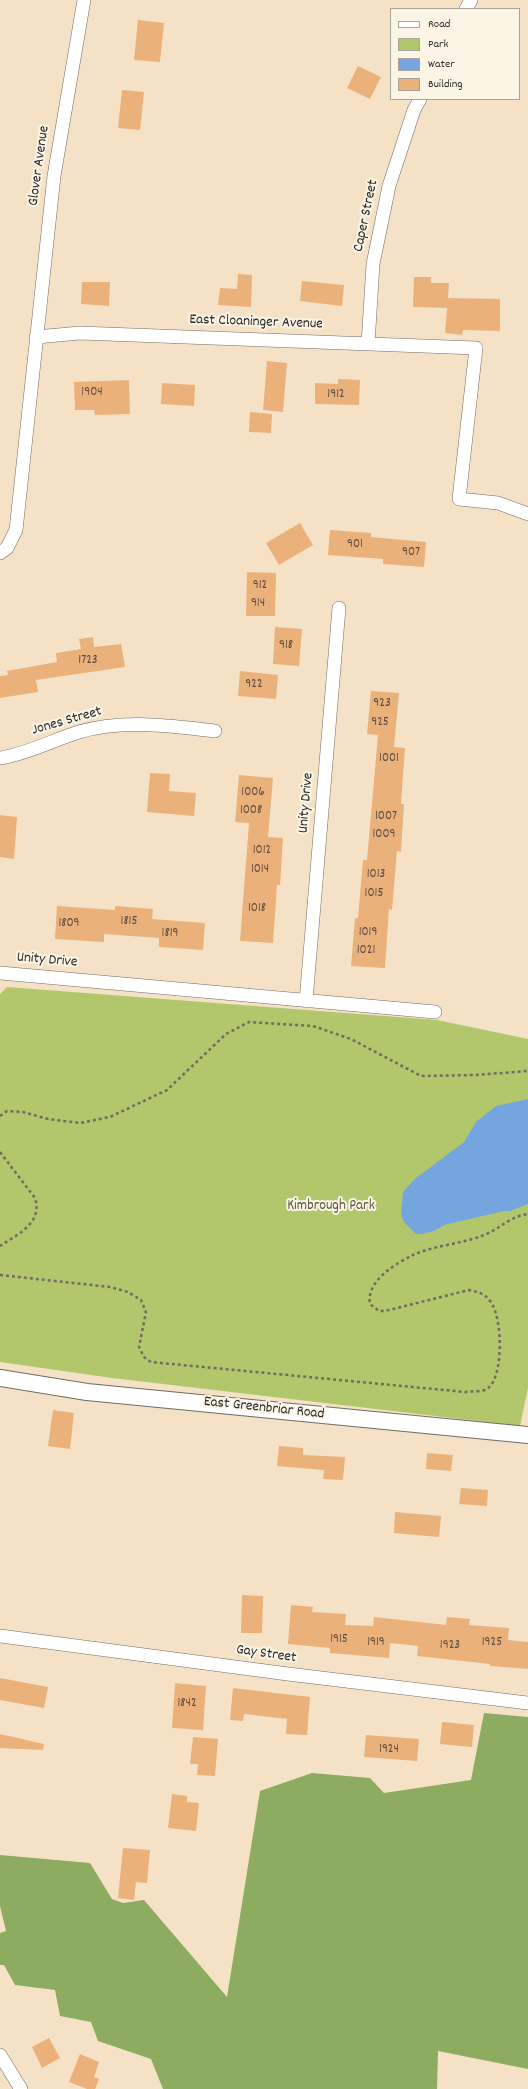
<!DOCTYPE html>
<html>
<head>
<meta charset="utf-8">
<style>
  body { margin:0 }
  #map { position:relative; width:528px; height:2089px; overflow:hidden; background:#f5e2c6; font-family:Dekko,sans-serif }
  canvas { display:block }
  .legend { position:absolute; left:390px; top:8px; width:130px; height:92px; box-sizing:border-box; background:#fcf5e5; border:1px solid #a8a49b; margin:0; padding:5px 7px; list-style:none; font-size:12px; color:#2b2b2b }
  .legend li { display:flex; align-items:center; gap:8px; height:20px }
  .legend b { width:20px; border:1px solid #a8a49b }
</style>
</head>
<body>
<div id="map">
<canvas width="528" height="2089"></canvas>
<ul class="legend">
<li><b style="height:5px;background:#fff"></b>Road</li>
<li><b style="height:11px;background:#b2c76c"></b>Park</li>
<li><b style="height:11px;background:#74a5de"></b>Water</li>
<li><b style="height:11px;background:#ebb17b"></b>Building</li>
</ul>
</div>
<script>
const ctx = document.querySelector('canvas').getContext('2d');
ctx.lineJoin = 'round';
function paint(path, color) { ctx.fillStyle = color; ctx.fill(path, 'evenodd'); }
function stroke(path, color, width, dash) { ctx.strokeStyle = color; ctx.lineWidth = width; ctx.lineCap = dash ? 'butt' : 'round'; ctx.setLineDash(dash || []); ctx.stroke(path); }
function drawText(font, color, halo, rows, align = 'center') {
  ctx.font = font + ' Dekko,sans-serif'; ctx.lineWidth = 4; ctx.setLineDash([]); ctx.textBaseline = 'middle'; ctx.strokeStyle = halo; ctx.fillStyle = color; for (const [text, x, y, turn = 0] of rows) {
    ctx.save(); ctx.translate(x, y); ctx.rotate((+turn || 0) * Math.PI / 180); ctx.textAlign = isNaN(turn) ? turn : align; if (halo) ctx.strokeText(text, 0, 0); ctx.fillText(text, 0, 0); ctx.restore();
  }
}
paint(new Path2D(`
  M7,987L437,1020L528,1039V1388L520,1426L112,1378L0,1362V994Z`), '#b2c76c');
paint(new Path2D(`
  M484,1713L528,1717V2069L438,2051L437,2089H163L151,2059L98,2041L91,2022L60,2016L55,1990L15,1985L4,1965H0V1933L6,1931L0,1906V1855L90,1863L112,1899L123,1903L144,1900L227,1997L260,1791L312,1773L370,1778L384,1793L471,1780Z`), '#8dac60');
paint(new Path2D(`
  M528,1099V1204L510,1211H504L444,1225L434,1231L422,1234H416L404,1222L401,1214L403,1192L416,1178L464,1142L476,1122L496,1106Z`), '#74a5de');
paint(new Path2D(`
  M138,20L164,23L160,62L134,60Z
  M358,66L381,77L370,99L347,88Z
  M122,90L144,92L140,130L118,128Z
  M238,274L252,275L251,307L218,305L220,288L237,289Z
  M414,277H431V283H449L448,298L500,299V331L463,330L462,335L445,333L447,308L413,307Z
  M302,281L344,285L342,306L300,301Z
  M82,282H110L109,306L81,304Z
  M267,361L287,363L283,412L263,410Z
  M338,379L360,380L359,405L315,404V383L338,384Z
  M129,380L130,414L95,415L94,410H75L74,382Z
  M162,383L195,385L194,406L161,404Z
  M250,412L272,414L271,433L249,432Z
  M300,523L313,545L279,565L266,543Z
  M330,530L371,533V537L426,542L424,567L383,564V559L328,555Z
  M247,572L276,573L275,616H246Z
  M275,627L302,629L299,666L273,664Z
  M93,637L94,647L121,644L125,667L36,680L38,692L0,698V676L8,675L7,671L57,662L56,653L81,649L79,639Z
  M240,671L278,675L276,699L238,696Z
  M371,691L399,693L394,747L405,748L401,804H404L401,852L397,851L392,910L389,909L385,968L351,966L355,918H358L363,860H367L378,735L367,734Z
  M150,773L170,774L169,791L196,793L194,816L147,812Z
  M239,775L273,778L268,837L283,838L280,885H277L273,943L240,941L249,823L235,822Z
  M0,815L17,817L14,859L0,857Z
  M57,906L115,910V906L153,909L152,919L205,923L203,950L159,947V938L104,934V942L55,939Z
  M53,1410L74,1413L70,1449L48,1446Z
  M279,1446L303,1448V1455L345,1457L343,1480L323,1479L324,1470L277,1466Z
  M427,1453L453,1455L451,1471L426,1469Z
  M461,1488L488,1490L487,1506L459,1504Z
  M395,1512L441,1516L439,1537L394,1533Z
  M242,1595L263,1596L262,1633H241Z
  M291,1605L313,1607L312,1612L346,1614L345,1625L373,1626L374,1617L446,1625L447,1617L470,1619L469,1625L509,1628L508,1640L528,1642V1669L490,1666V1664L417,1656L418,1646L390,1643L389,1658L330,1653V1648L288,1644Z
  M0,1678L48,1687L44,1708L0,1700Z
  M175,1683L206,1686L203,1730L172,1728Z
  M233,1688L310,1697L307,1735L286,1734L287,1719L244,1714L243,1721L230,1720Z
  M442,1722L474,1725L472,1747L440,1744Z
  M0,1734L44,1744L43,1750L0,1748Z
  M366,1735L419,1739L417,1761L364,1757Z
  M193,1737L218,1739L215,1776L197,1775L198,1764H190Z
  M172,1794L187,1796V1802L199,1803L196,1831L168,1828Z
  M123,1848L150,1850L147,1883L136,1882L134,1900L118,1898Z
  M49,2038L60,2058L42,2068L32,2047Z
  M80,2054L99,2062L94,2077L99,2079L95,2089H87L69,2082Z`), '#ebb17b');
const minor = new Path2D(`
  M466,9L471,0
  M36,337L80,333L476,348L459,499L498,503L528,514
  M368,344L373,264L389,186L414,110L420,99
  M0,553L7,548L16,530L54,176L84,0
  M0,758C27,754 53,740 79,732C124,719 169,726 215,731
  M0,973L435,1012
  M306,1001L339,608
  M0,1636L288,1674L528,1703
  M0,2055L21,2089`);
const tertiary = new Path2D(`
  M0,1378L87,1392L528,1435`);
stroke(minor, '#726b61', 14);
stroke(tertiary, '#726b61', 18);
stroke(new Path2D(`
  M0,1116L7,1111L23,1112L48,1119L80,1123L110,1117L167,1090L226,1034L249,1022L313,1026L351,1039L421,1076L475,1075L528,1071
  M0,1152L35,1198C43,1223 18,1234 0,1246
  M0,1275L110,1287L128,1292L141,1300L146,1312L139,1347L144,1357L151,1362L465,1392C471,1391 482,1392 487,1389C504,1378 503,1316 490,1301C484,1293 478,1292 469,1290L385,1311H379L370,1304C366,1281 395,1264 413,1255C435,1245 462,1244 484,1235C500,1229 510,1216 528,1214`), '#726b61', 2.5, [3, 3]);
stroke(minor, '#fff', 13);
stroke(tertiary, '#fff', 16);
drawText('13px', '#5b4c3f', null, [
  ["1904",92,393],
  ["1912",336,395],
  ["901",355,545],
  ["907",411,553],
  ["912",260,586],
  ["914",258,604],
  ["918",286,646],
  ["1723",88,661],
  ["922",254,685],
  ["923",382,704],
  ["925",380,723],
  ["1001",389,759],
  ["1006",253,793],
  ["1008",251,811],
  ["1007",386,817],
  ["1009",384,835],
  ["1012",262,851],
  ["1014",260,870],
  ["1013",376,875],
  ["1015",374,894],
  ["1018",257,909],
  ["1815",129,922],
  ["1809",69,924],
  ["1019",368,933],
  ["1819",170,934],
  ["1021",366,951],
  ["1915",339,1640],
  ["1919",376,1643],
  ["1925",492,1643],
  ["1923",450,1646],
  ["1842",187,1704],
  ["1924",389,1750]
]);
drawText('15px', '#2b2b2b', '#fcf5e5', [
  ["Glover Avenue",40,166,-82],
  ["Caper Street",367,216,-78],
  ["East Cloaninger Avenue",256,323,2],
  ["Jones Street",67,722,-16],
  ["Unity Drive",307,803,-85],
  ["Unity Drive",47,961,5],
  ["East Greenbriar Road",264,1409,6],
  ["Gay Street",266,1655,8]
]);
drawText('15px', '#545a3e', '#fcf5e5', [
  ["Kimbrough Park",331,1207]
]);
</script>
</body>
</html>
